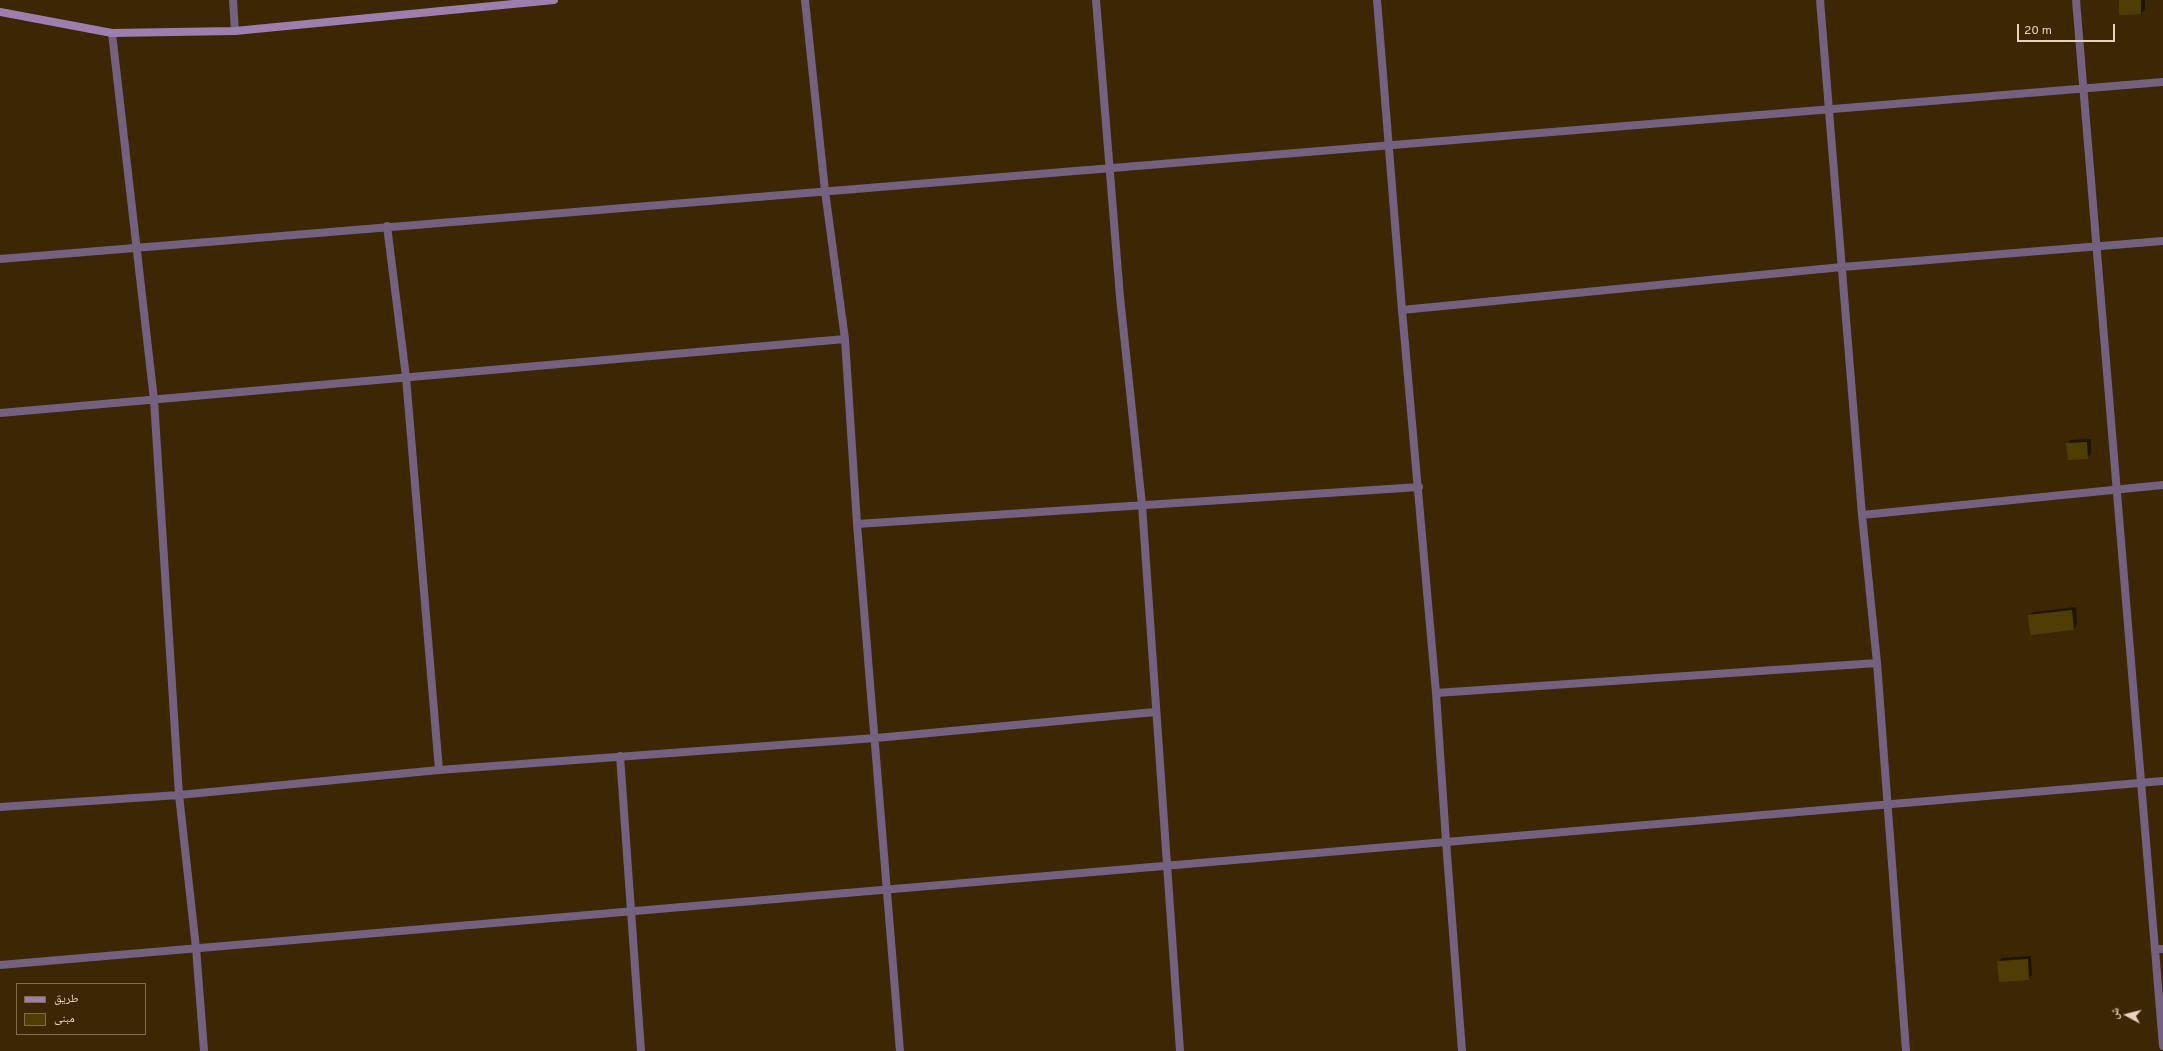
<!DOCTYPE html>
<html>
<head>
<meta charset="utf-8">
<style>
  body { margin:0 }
  #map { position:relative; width:2163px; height:1051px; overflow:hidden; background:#3d2604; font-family:Overpass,"Noto Naskh Arabic",sans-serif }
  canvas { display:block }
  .legend { position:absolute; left:16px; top:983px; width:130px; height:52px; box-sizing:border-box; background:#3d2604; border:1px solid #806b4e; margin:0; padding:5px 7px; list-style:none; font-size:12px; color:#e5d3bd }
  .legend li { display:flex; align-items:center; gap:8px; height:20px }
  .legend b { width:20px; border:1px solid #806b4e }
  .north { position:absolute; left:2107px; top:995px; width:40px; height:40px; -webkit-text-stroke:3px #3d2604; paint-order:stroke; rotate:277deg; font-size:11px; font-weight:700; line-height:16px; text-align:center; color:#e5d3bd }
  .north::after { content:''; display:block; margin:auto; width:14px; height:18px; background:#e5d3bd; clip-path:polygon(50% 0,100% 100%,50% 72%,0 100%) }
  .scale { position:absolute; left:2017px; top:24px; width:98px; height:18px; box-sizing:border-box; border:2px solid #e5d3bd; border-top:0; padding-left:5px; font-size:12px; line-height:14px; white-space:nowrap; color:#e5d3bd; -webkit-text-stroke:3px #3d2604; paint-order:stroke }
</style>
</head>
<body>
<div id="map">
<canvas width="2163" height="1051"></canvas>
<ul class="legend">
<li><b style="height:5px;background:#9c7faf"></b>طريق</li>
<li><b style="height:11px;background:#4e3e06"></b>مبنى</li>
</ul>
<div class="north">ش</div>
<div class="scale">20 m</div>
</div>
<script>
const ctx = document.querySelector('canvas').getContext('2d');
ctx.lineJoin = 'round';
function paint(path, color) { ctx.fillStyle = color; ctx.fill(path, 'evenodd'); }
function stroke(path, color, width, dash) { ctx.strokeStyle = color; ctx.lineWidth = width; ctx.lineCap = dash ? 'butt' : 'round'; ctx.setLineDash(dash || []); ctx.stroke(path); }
paint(new Path2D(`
  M2120,0H2145V9L2141,13Z
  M2091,439V454L2087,458L2067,444L2071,440Z
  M2076,607L2077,625L2074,629L2029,616L2033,612Z
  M2031,956L2032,975L2028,979L1998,962L2002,958Z`), '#0007');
paint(new Path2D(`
  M2119,0H2141V14L2119,15Z
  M2087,442L2088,459L2068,460L2066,443Z
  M2072,610L2074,630L2030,635L2028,615Z
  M2028,959L2029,980L1999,982L1997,961Z`), '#4e3e06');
stroke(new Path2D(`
  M233,0L235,31
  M805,0L825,191L845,339L857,524L900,1051
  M1096,0L1120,297L1142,505L1180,1051
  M1377,0L1402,310L1436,693L1446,841L1462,1051
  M1820,0L1862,515L1877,663L1906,1051
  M112,33L154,400L179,795L196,948L204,1051
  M387,226L406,377L439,770
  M0,259L2163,82
  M1402,310L1842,267L2163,241
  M0,413L845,339
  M1862,515L2163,485
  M857,524L1419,487
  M1436,693L1877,663
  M620,756L641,1051
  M0,807L179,795L439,770L876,738L1155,712
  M2155,949H2163
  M0,965L2163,781`), '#73617f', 8);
stroke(new Path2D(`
  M2076,0L2163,1046`), '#73617f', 8);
stroke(new Path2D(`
  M0,12L112,33L235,31L554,0`), '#9c7faf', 8);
</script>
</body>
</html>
